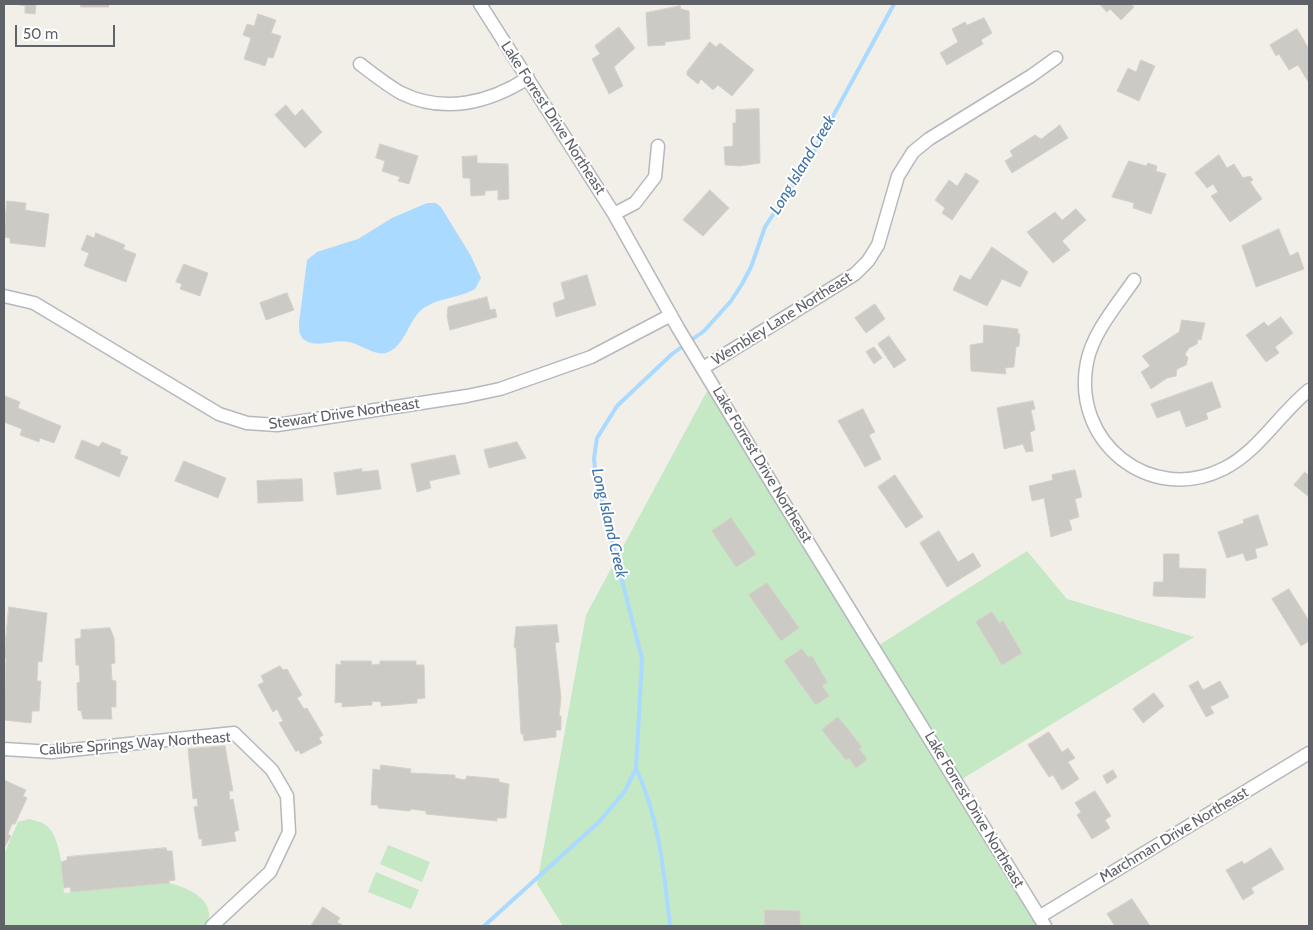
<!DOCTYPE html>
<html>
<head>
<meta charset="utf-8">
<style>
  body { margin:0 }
  #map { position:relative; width:1313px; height:930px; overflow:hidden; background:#f1efe8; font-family:Cabin,sans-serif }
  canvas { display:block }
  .frame { position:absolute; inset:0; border:5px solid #5f6368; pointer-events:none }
  .scale { position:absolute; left:15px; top:25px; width:100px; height:22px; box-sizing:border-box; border:2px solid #5f6368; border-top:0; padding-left:6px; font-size:15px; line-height:18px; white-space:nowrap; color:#5f6368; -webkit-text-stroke:4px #fff; paint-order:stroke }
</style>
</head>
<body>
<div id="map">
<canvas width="1313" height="930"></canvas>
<div class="frame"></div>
<div class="scale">50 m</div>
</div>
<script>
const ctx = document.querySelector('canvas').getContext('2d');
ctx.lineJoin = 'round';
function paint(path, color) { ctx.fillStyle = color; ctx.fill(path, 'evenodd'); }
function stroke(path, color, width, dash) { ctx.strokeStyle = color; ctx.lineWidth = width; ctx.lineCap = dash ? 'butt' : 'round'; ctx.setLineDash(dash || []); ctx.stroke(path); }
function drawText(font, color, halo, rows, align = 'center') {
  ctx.font = font + ' Cabin,sans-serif'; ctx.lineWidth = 4; ctx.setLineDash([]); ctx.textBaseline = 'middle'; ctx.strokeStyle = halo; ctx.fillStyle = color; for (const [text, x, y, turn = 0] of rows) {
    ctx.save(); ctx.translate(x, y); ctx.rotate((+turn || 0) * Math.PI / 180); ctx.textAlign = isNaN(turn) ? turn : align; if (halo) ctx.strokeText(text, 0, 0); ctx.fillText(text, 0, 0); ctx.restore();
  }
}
paint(new Path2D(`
  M712,382L873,649L1027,551L1067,599L1194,637L954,784L1040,926H563L537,884L586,615Z
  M29,819C35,820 42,822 47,826C61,837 63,876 64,893L169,883C190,888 217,901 207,926H4V854L18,822Z
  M388,845L430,862L422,882L380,864Z
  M376,872L419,890L411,909L368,892Z`), '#c5e8c5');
paint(new Path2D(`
  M427,203H436L441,207L471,256L481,278L475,289C458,299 435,297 419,312C408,324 403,348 386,353C375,356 360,344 349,342C336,339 321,347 308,342C299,338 299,331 299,323L307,260L317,252L358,239L392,218Z`), '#aadaff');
stroke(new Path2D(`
  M636,768C659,818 664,872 670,926
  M484,926L599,822L625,791L636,768L642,659L596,478L594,458L597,438L617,406L672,354L704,331L731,301L742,284L751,267L765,227L813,153L894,4`), '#aadaff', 4);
const building = new Path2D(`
  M15,4H36L35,14L25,13V6Z
  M81,4H108L109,7H81Z
  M1100,4H1130L1134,7L1121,20L1110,9L1107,12Z
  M680,6L681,9L689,11L690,39L665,42V45L648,46L646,13Z
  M258,14L276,20L271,33L281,36L273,58L268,57L265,66L244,59L251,38L243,35L247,24L254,26Z
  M984,18L992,33L981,40L983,44L947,65L940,53L958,42L952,29L965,22L967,25Z
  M619,27L635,48L614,67L623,86L609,94L592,59L600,54L595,46Z
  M1297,29L1309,49V83L1298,65L1289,70L1279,54L1276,56L1270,45Z
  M710,42L716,47L720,43L754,70L732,96L718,85L713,90L701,79L698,84L687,75V72Z
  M1141,60L1155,66L1139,101L1117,91L1128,68L1136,72Z
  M286,105L295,116L302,109L322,132L305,148L275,115Z
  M759,109L760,163L740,166L725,165L724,147L733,146V123H736V110Z
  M1060,125L1068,138L1012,173L1005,161L1013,156L1010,151L1035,135L1041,139Z
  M380,144L418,156L409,184L398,181L400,177L382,171L385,161L376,158Z
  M1219,155L1227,168L1234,164L1243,178L1250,176L1253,180L1250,182L1262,199L1230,222L1211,196L1218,192L1213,184L1207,188L1195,173Z
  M477,156V163L508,164L509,199L498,200V190L485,191V195L471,196L470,178H463L462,157Z
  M1129,161L1146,166L1148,163L1157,166L1156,171L1166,174L1151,214L1133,208L1134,203L1112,197Z
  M966,173L979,181L952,220L942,213L945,208L935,200L949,180L957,186Z
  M710,190L729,208L703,236L683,220Z
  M7,201L26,203L25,210L49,214L45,247L10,243V238L4,237Z
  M1076,209L1086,220L1062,241L1070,250L1053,263L1027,232L1055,212L1062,220Z
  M1279,229L1290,256L1298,252L1304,269L1256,287L1242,246Z
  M96,233L125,245L123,249L136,254L126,282L84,266L89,253L81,250L87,235L94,238Z
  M992,247L1028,272L1020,287L1002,279L987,306L953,290L960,275L970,280Z
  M184,264L208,273L200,296L180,289L182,284L176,282Z
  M587,275L596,305L556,317L553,303L565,299L561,283Z
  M287,293L294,310L266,320L260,303Z
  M487,297L490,310L495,309L497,317L450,330L447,316L448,307Z
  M875,304L885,319L866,333L855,318Z
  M1281,317L1293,333L1275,347L1279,353L1266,362L1246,335L1264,322L1268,326Z
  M1182,320L1205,323L1201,340L1198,339L1197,344L1189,348L1185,354L1188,358L1186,365L1177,369L1176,376L1167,378L1151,389L1141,372L1150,366L1142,356L1179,332Z
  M984,325L1018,329V334H1020L1019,346L1016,347L1014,367L1005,368L1006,374L971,371L970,345L983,343Z
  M889,336L906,360L894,368L878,344Z
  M874,347L882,358L874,364L866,352Z
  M1212,382L1221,407L1206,413L1208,419L1186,427L1180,410L1157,418L1151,404Z
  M5,396L20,402L18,408L61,426L54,443L40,438L39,442L20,435L22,429L4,422Z
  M1033,401L1035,409L1031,410L1035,430L1030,432L1033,451L1026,452L1023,444L1004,449L997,408Z
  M863,409L875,432L869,435L881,459L865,467L838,421Z
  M82,440L99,447L102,442L121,450L120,454L128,457L119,477L75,458Z
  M517,442L526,458L489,468L484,450Z
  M455,455L460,474L429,481L431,488L417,492L411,464Z
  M184,461L226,478L218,498L175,481Z
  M362,469V472L378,470L381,489L337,495L334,473Z
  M1075,470L1082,497L1075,499L1079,517L1069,520L1072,530L1051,537L1044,498L1032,501L1029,486L1053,480L1052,475Z
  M1305,472L1309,476V497L1294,485Z
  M895,475L923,517L906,528L878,487Z
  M302,479L303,501L258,503L257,481Z
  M1258,515L1268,545L1255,549L1257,558L1246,561L1243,553L1227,558L1218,532L1244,523L1243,520Z
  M731,518L756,554L736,567L712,531Z
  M939,531L958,562L973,553L981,566L947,587L920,543Z
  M1164,554H1179V568L1206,569L1205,598L1153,596L1154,582H1163Z
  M767,583L799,628L781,641L749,595Z
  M1289,589L1309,621V641L1301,646L1272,599Z
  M9,607L47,613L42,662L38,661L37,681H41L39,711H32L31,723L4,720L6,658H4Z
  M992,612L999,623L1003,621L1022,653L1002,665L976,622Z
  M557,625L559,642L555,643L561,698L559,716H561V730H556V737L524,741L523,734H521L516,648L514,647L516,627Z
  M110,628L114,638L115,663L111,664L112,680L116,681V707H111L112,719H83L81,711L78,710L77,683L80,682L79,665H76L75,639L81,638V630Z
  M802,649L808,657L812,656L827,682L822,686L829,696L816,705L784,661Z
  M341,661H371L372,665L380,664V661H416V665H424L425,698L417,699V703L381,706V702L372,701V705L342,707V702L335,703L336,664L341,665Z
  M280,666L283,670L287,669L302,695L297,698L304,709L307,708L323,735L319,738L322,743L301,754L298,750L296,752L279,723L283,721L277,709L273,712L258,685L264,682L261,676Z
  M1198,681L1203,690L1220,681L1229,697L1210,707L1214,713L1206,717L1189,686Z
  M1154,693L1164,706L1143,723L1133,709Z
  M838,717L862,747L859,749L867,759L856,768L849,758L846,760L822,730Z
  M1049,732L1062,752L1068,748L1075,758L1068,762L1079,779L1062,790L1053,775L1049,777L1028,745Z
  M225,746L233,791H229L230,800L233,799L239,830L234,832L236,841L202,846V839H199L194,807L198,806L197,798L193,799L188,749Z
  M381,765L411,769L410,773L455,775V778L465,780L467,776L499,779V782L509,784L506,818H497V821L426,814V811L411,809L410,811L378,808V805H371L373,769L380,770Z
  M1113,770L1117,777L1107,784L1103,776Z
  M4,780L26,790L23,796L27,798L15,824H12L8,834L11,836L4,848Z
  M1095,791L1111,816L1105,820L1110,828L1092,839L1077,815L1081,812L1075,803Z
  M166,848L167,851H172L175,880L169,881V883L71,892L70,887L64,888L61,862L67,860V857Z
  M1271,848L1284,869L1251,888L1254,893L1243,900L1226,870L1242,861L1244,864Z
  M1132,899L1150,926H1115L1107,914Z
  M323,907L340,918L337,922L344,926H311Z
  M765,910L800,911V926H765Z`);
paint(building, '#cccac5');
stroke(building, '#d6d1c6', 1);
const minor = new Path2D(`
  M480,4L614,214L678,328L774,487L1045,926
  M360,64C373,74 387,85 401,93C444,114 489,103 528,78
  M614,214L635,203L655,177L658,146
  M1134,280C1117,305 1093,332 1087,362C1071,442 1150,505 1223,469C1258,452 1279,414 1309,390
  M4,296L34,303L219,414L247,423L277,425L467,396L500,389L591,357L671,315
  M703,368L855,274L868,261L878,245L898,176L913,152L929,139L1031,76L1056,58
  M4,749L52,752L234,733L272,770L282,787L287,796L289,832L270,872L212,926
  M1039,917L1309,753`);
stroke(minor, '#b5b8bc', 15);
stroke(minor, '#fff', 12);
drawText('15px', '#5f6368', '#fff', [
  ["Lake Forrest Drive Northeast",553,118,57],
  ["Wembley Lane Northeast",782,319,-32],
  ["Stewart Drive Northeast",344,414,-8],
  ["Lake Forrest Drive Northeast",762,465,59],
  ["Calibre Springs Way Northeast",135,744,-4],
  ["Lake Forrest Drive Northeast",974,810,59],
  ["Marchman Drive Northeast",1174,835,-31]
]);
drawText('italic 16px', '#4174aa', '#fff', [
  ["Long Island Creek",803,165,-59],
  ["Long Island Creek",609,523,77]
]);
</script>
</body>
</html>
